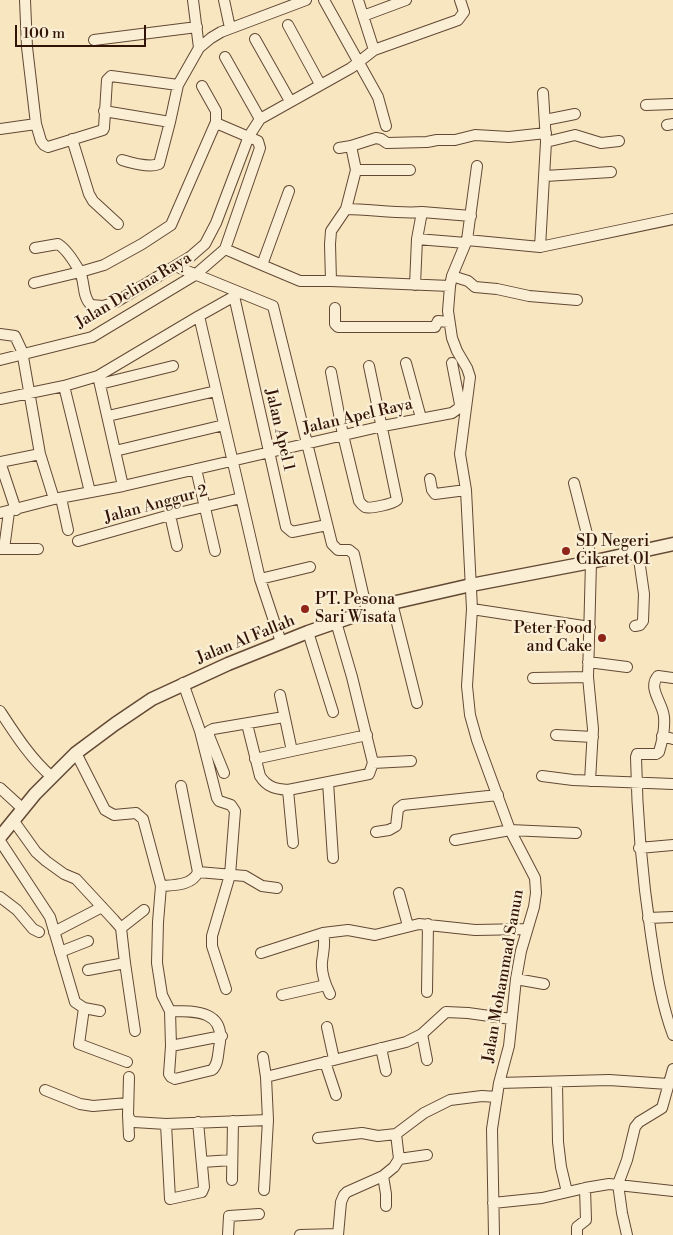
<!DOCTYPE html>
<html>
<head>
<meta charset="utf-8">
<style>
  body { margin:0 }
  #map { position:relative; width:673px; height:1235px; overflow:hidden; background:#f7e6bf; font-family:"Libre Bodoni",serif }
  canvas { display:block }
  .scale { position:absolute; left:15px; top:25px; width:131px; height:22px; box-sizing:border-box; border:2px solid #321307; border-top:0; padding-left:6px; font-size:15px; line-height:18px; white-space:nowrap; color:#321307; -webkit-text-stroke:4px #faefd5; paint-order:stroke }
</style>
</head>
<body>
<div id="map">
<canvas width="673" height="1235"></canvas>
<div class="scale">100 m</div>
</div>
<script>
const ctx = document.querySelector('canvas').getContext('2d');
ctx.lineJoin = 'round';
function stroke(path, color, width, dash) { ctx.strokeStyle = color; ctx.lineWidth = width; ctx.lineCap = dash ? 'butt' : 'round'; ctx.setLineDash(dash || []); ctx.stroke(path); }
function drawText(font, color, halo, rows, align = 'center') {
  ctx.font = font + ' "Libre Bodoni",serif'; ctx.lineWidth = 4.5; ctx.setLineDash([]); ctx.textBaseline = 'middle'; ctx.strokeStyle = halo; ctx.fillStyle = color; for (const [text, x, y, turn = 0] of rows) {
    ctx.save(); ctx.translate(x, y); ctx.rotate((+turn || 0) * Math.PI / 180); ctx.textAlign = isNaN(turn) ? turn : align; if (halo) ctx.strokeText(text, 0, 0); ctx.fillText(text, 0, 0); ctx.restore();
  }
}
const minor = new Path2D(`
  M25,0L27,47L36,124L41,141L44,145L48,147L103,130L104,128L107,80L111,76L178,85
  M193,0L199,48
  M224,0L230,28
  M324,0L378,97L386,126
  M358,0L374,50
  M363,16L406,0
  M288,25L320,84
  M255,39L290,101
  M94,40L197,27
  M225,57L260,119
  M646,105L673,104
  M104,111L170,122
  M545,120L575,114
  M667,125L673,124
  M0,129L36,124
  M72,139L89,194L93,201L118,224
  M546,142L575,135L601,143L619,141
  M351,146L376,138L381,139L387,143L427,142L437,140H455L475,135L509,137L546,133
  M122,160C132,163 149,168 159,164L170,122L178,85L199,48L211,38L221,32L306,0
  M477,166L467,240L452,276L450,286L448,311L452,338L457,351L467,368L470,377L460,454L466,490L472,609L467,686L470,715L477,740L510,830L535,878L536,893L534,907L521,951L516,979L509,1046L499,1083L492,1129L494,1235
  M356,170H410
  M545,176L611,172
  M346,209C371,209 397,214 422,212L417,239L415,285
  M422,212L471,216
  M417,239L466,243
  M467,240L540,247L673,219
  M540,247L546,142L543,93
  M35,248L58,244C66,249 75,263 80,272C85,282 82,297 91,305L103,306L116,302L190,257L205,244L216,223L249,136L260,119L351,68L374,50L458,20L464,12L460,0
  M225,249L262,265L289,191
  M262,265L300,281H331L450,286
  M175,266L273,306L332,544L338,550H349L354,554L367,611
  M452,276L468,281L475,287L497,289L529,296L577,300
  M331,281L330,244L331,231L346,209L356,170L351,146L339,148
  M34,283L80,272L104,265L142,244L171,225L216,122V111L202,86
  M234,296L286,527L292,532L327,525
  M335,308V324L338,327H435L438,321L449,322
  M199,316L260,579L281,642
  M0,334L15,336L22,351L40,454L54,499
  M0,360L92,337L195,275L225,249L260,148L258,141L216,123
  M406,363L421,418
  M331,372L343,435L359,501C361,504 362,505 365,507C370,509 393,504 397,500L369,366
  M98,376L123,486
  M100,384L173,366
  M64,386L90,492
  M0,399L64,386L98,376L199,316L240,293
  M108,416L216,391
  M115,451L224,425
  M196,469L215,551
  M430,479L432,490L435,494L466,490
  M574,483L587,534L591,562L588,677L593,729L590,781
  M61,498L68,530
  M16,510L0,462L40,454
  M0,513L54,499L123,486L383,426L452,413L459,408L460,404L452,363
  M170,515L177,546
  M78,541L170,515L241,498
  M0,549H4L9,512
  M4,549H38
  M260,579L310,567
  M392,603L417,703
  M472,609L590,627
  M635,626L640,625L643,621L644,594L638,552
  M308,632L333,712
  M588,662L627,667
  M533,678L588,677
  M673,678L658,676C647,688 663,703 664,717C665,728 662,742 659,752L656,754H637L636,757C637,817 642,875 651,935C656,968 661,1003 673,1035
  M183,683L200,731L217,798L219,801L231,805L235,811L230,875L212,936V946L226,989
  M280,695L292,751L367,735
  M0,711C15,734 31,759 52,777
  M247,724L260,776C267,787 275,789 288,790L369,774L373,763L352,677L336,622
  M556,735L593,737
  M662,736L673,739
  M76,753L105,810L114,815L136,813L143,819L161,886L158,922L157,963L162,995L170,1011L171,1046L169,1074L171,1077L175,1079L212,1070C218,1065 218,1055 219,1048C227,1011 197,1011 170,1011
  M255,759L292,751
  M373,763L411,761
  M224,773L209,736V731L213,729L284,717
  M542,776L573,780L673,784
  M328,782L333,858
  M0,788L23,809
  M288,790L293,843
  M13,820L36,852L46,861L64,874L76,879L114,920L121,928L125,963
  M376,832L389,830L396,826L398,809L403,805L498,795
  M455,840L510,830L576,833
  M0,841L50,917L75,1002L84,1008L100,1011
  M639,848L673,845
  M198,872L245,876L262,886L277,888
  M161,886C173,885 192,886 198,872L181,786
  M399,893L408,926
  M0,897L17,910L33,929L39,932
  M648,918L673,917
  M121,928L144,910
  M54,932L102,907
  M323,933C326,943 323,952 322,962C321,973 325,984 330,994
  M60,952L88,941
  M261,953L323,933L348,930L375,935L419,924L475,930L527,929
  M88,970L125,963L135,1031
  M516,979L544,984
  M427,992L428,924
  M282,995L326,985
  M84,1008L79,1044L127,1062
  M327,1027L334,1059
  M422,1034L427,1060
  M171,1046L222,1036
  M381,1048L386,1071
  M263,1057L266,1077
  M325,1062L336,1095
  M129,1077L128,1115L130,1120L134,1122L166,1124L268,1120
  M499,1083L609,1080L668,1084
  M557,1083L558,1142L561,1167L567,1192
  M45,1090L80,1104L93,1106L128,1103
  M128,1115L129,1136
  M166,1124L170,1199L202,1192L204,1187L198,1122
  M396,1134L399,1159
  M318,1138L362,1133L378,1136L396,1134L424,1113L450,1100L482,1096L497,1097
  M202,1162L232,1160
  M383,1176L386,1194V1206
  M232,1180L233,1121
  M264,1190L268,1120L266,1077L406,1042L422,1034L446,1012L468,1013L511,1019
  M493,1203L542,1198L585,1188L609,1184L673,1191
  M228,1235L229,1216L259,1214
  M300,1235L338,1234
  M338,1235L341,1202L344,1195L347,1192L383,1176L394,1167L399,1159L427,1155
  M577,1235V1227L586,1220L585,1188
  M627,1235L622,1213L618,1184L627,1160L635,1127L639,1122L662,1108L673,1069`);
const tertiary = new Path2D(`
  M0,837L35,794L76,753L115,724L152,699L228,664L308,632L392,603L471,585L591,562L673,544`);
stroke(minor, '#634835', 12);
stroke(tertiary, '#634835', 15);
stroke(minor, '#faefd5', 10);
stroke(tertiary, '#faefd5', 12);
for (const [x, y, r, color] of [
  [566,551,5,"#8f2418"],
  [305,609,5,"#8f2418"],
  [602,638,5,"#8f2418"]
]) { const dot = new Path2D(); dot.arc(x, y, r, 0, 2 * Math.PI); ctx.fillStyle = color; ctx.fill(dot); stroke(dot, '#faefd5', 2); }
drawText('16px', '#321307', '#faefd5', [
  ["Jalan Delima Raya",134,291,-31],
  ["Jalan Apel Raya",358,417,-13],
  ["Jalan Apel 1",279,430,77],
  ["Jalan Anggur 2",156,505,-15],
  ["Jalan Al Fallah",246,640,-22],
  ["Jalan Mohammad Sanun",504,976,-80]
]);
drawText('16px', '#321307', '#faefd5', [
  ["SD Negeri",576,542],
  ["Cikaret 01",576,560],
  ["PT. Pesona",315,600],
  ["Sari Wisata",315,618],
  ["Peter Food",592,629,"right"],
  ["and Cake",592,647,"right"]
], 'left');
</script>
</body>
</html>
